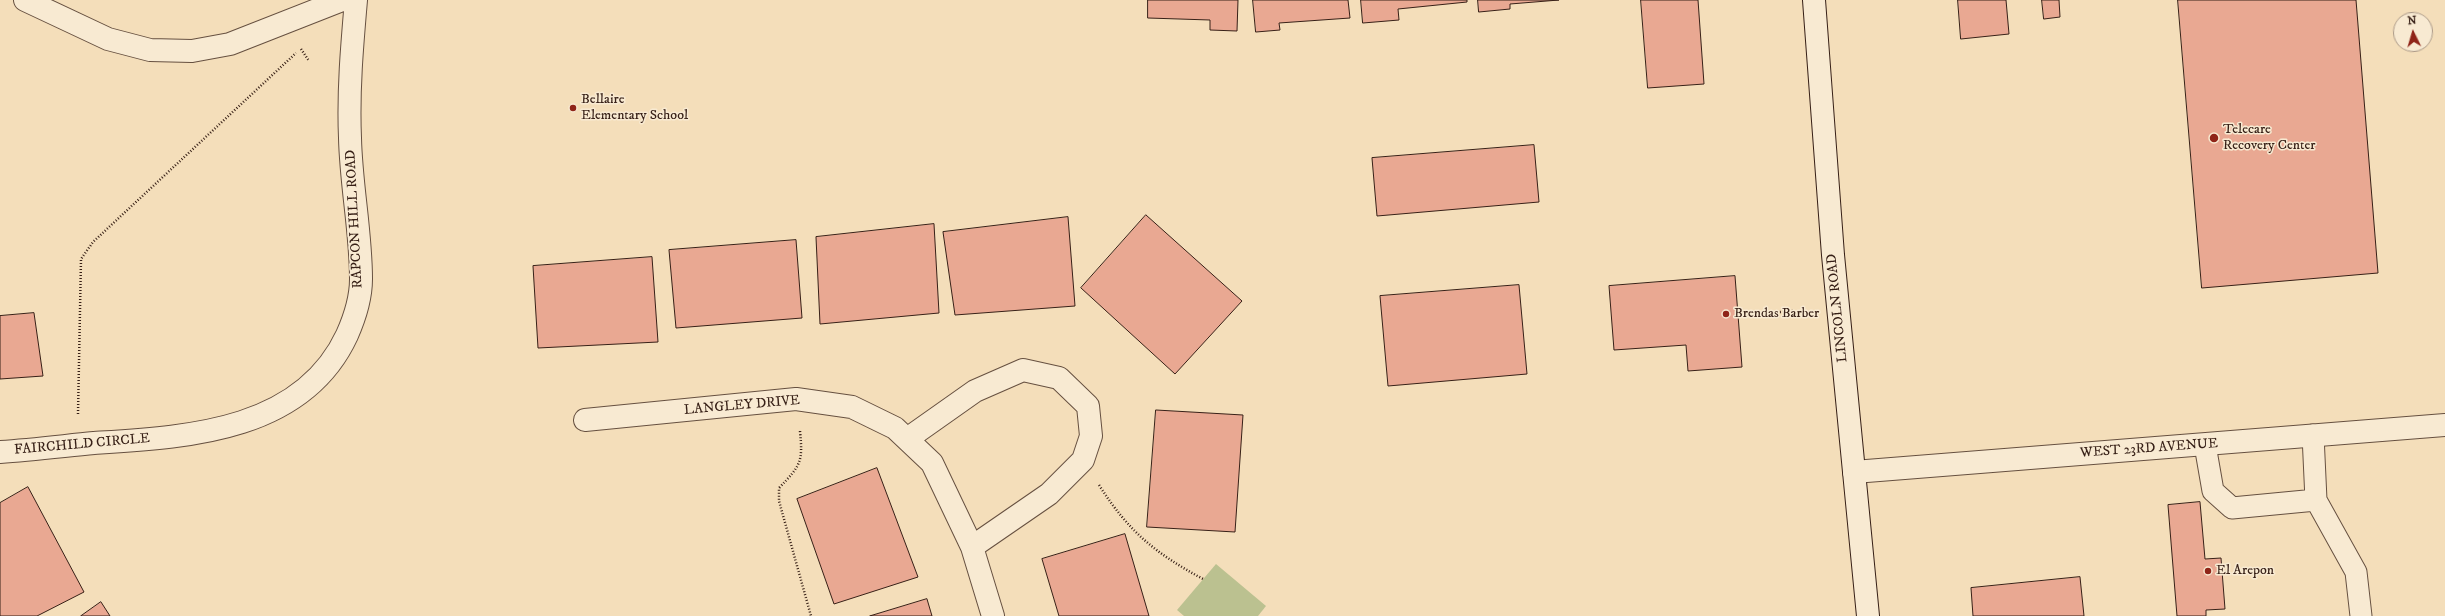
<!DOCTYPE html>
<html>
<head>
<meta charset="utf-8">
<style>
  body { margin:0 }
  #map { position:relative; width:2445px; height:616px; overflow:hidden; background:#f4deba; font-family:"IM FELL DW Pica",serif }
  canvas { display:block }
  .north { position:absolute; left:2393px; top:12px; width:40px; height:40px; box-sizing:border-box; background:#f8ead2; border:1px solid #ab9987; border-radius:50%; rotate:355deg; font-size:11px; font-weight:700; line-height:16px; text-align:center; color:#372017 }
  .north::after { content:''; display:block; margin:auto; width:14px; height:18px; background:#8f2418; clip-path:polygon(50% 0,100% 100%,50% 72%,0 100%) }
</style>
</head>
<body>
<div id="map">
<canvas width="2445" height="616"></canvas>
<div class="north">N</div>
</div>
<script>
const ctx = document.querySelector('canvas').getContext('2d');
ctx.lineJoin = 'round';
function paint(path, color) { ctx.fillStyle = color; ctx.fill(path, 'evenodd'); }
function stroke(path, color, width, dash) { ctx.strokeStyle = color; ctx.lineWidth = width; ctx.lineCap = dash ? 'butt' : 'round'; ctx.setLineDash(dash || []); ctx.stroke(path); }
function drawText(font, color, halo, rows, align = 'center') {
  ctx.font = font + ' "IM FELL DW Pica",serif'; ctx.lineWidth = 3; ctx.setLineDash([]); ctx.textBaseline = 'middle'; ctx.strokeStyle = halo; ctx.fillStyle = color; for (const [text, x, y, turn = 0] of rows) {
    ctx.save(); ctx.translate(x, y); ctx.rotate((+turn || 0) * Math.PI / 180); ctx.textAlign = isNaN(turn) ? turn : align; if (halo) ctx.strokeText(text, 0, 0); ctx.fillText(text, 0, 0); ctx.restore();
  }
}
paint(new Path2D(`
  M1216,564L1266,606L1258,616H1184L1177,610Z`), '#bbc190');
const building = new Path2D(`
  M1148,0H1238L1237,31L1210,30V20L1148,18Z
  M1253,0H1348L1350,18L1279,23L1280,30L1256,32Z
  M1361,0H1467V2L1398,9L1399,20L1363,23Z
  M1478,0H1559L1510,4V9L1479,12Z
  M1641,0H1698L1704,84L1648,88Z
  M1958,0H2006L2009,34L1961,39Z
  M2042,0H2059L2060,17L2044,19Z
  M2178,0H2356L2378,273L2202,288Z
  M1534,145L1539,202L1377,216L1372,158Z
  M1146,215L1242,301L1175,374L1081,288Z
  M1068,217L1075,306L955,315L943,232Z
  M934,224L939,313L820,324L816,237Z
  M796,240L802,318L676,328L669,250Z
  M652,257L658,342L538,348L533,266Z
  M1735,276L1742,367L1688,371L1686,345L1614,350L1609,286Z
  M1519,285L1527,374L1388,386L1380,296Z
  M34,313L43,376L0,379V316Z
  M1156,410L1243,415L1235,532L1147,527Z
  M877,468L918,577L834,604L797,499Z
  M28,487L84,592L37,616H0V503Z
  M2200,502L2205,559L2221,558L2225,609L2206,610V616H2177L2168,505Z
  M1125,534L1149,616H1059L1042,559Z
  M2080,577L2084,616H1973L1971,588Z
  M927,599L932,616H870Z
  M101,602L110,616H81Z`);
paint(building, '#e9a892');
stroke(building, '#372017', 1);
const lane = new Path2D(`
  M2313,435L2316,500L2356,572L2361,616
  M2205,445L2213,491L2232,508L2316,500`);
const street = new Path2D(`
  M25,0L108,39L150,50L192,51L230,44L342,0
  M585,420L796,399L852,407L895,428L932,463L972,547L993,616
  M907,439L975,391L1023,370L1059,378L1088,406L1091,436L1083,460L1049,494L972,547
  M0,452C31,450 63,446 94,443C187,437 302,432 347,335C355,317 361,299 361,279C361,232 351,185 350,138C348,92 352,46 356,0
  M1854,472L2445,425`);
const secondary = new Path2D(`
  M1814,0L1833,255L1868,616`);
stroke(lane, '#665040', 23);
stroke(street, '#665040', 24);
stroke(secondary, '#372017', 24);
stroke(new Path2D(`
  M301,49L309,61
  M1738,315L1793,311
  M78,414L81,259L93,242L296,53
  M800,431C803,462 801,465 779,488V501L811,616
  M1099,485C1129,532 1155,553 1203,579`), '#372017', 2.5, [1, 2]);
stroke(lane, '#f8ead2', 21);
stroke(street, '#f8ead2', 22);
stroke(secondary, '#f8ead2', 22);
for (const [x, y, r, color] of [
  [573,108,4,"#8f2418"],
  [2214,138,5,"#8f2418"],
  [1726,314,4,"#8f2418"],
  [2208,571,4,"#8f2418"]
]) { const dot = new Path2D(); dot.arc(x, y, r, 0, 2 * Math.PI); ctx.fillStyle = color; ctx.fill(dot); stroke(dot, '#f8ead2', 1.5); }
drawText('14px', '#372017', '#f8ead2', [
  ["Bellaire",581,100],
  ["Elementary School",581,116],
  ["Telecare",2223,130],
  ["Recovery Center",2223,146],
  ["Brendas Barber",1734,314],
  ["El Arepon",2216,571]
], 'left');
drawText('14px', '#372017', '#f8ead2', [
  ["RAPCON HILL ROAD",355,219,-93],
  ["LINCOLN ROAD",1838,308,-96],
  ["LANGLEY DRIVE",742,406,-5],
  ["FAIRCHILD CIRCLE",82,445,-5],
  ["WEST 23RD AVENUE",2149,449,-4]
]);
</script>
</body>
</html>
